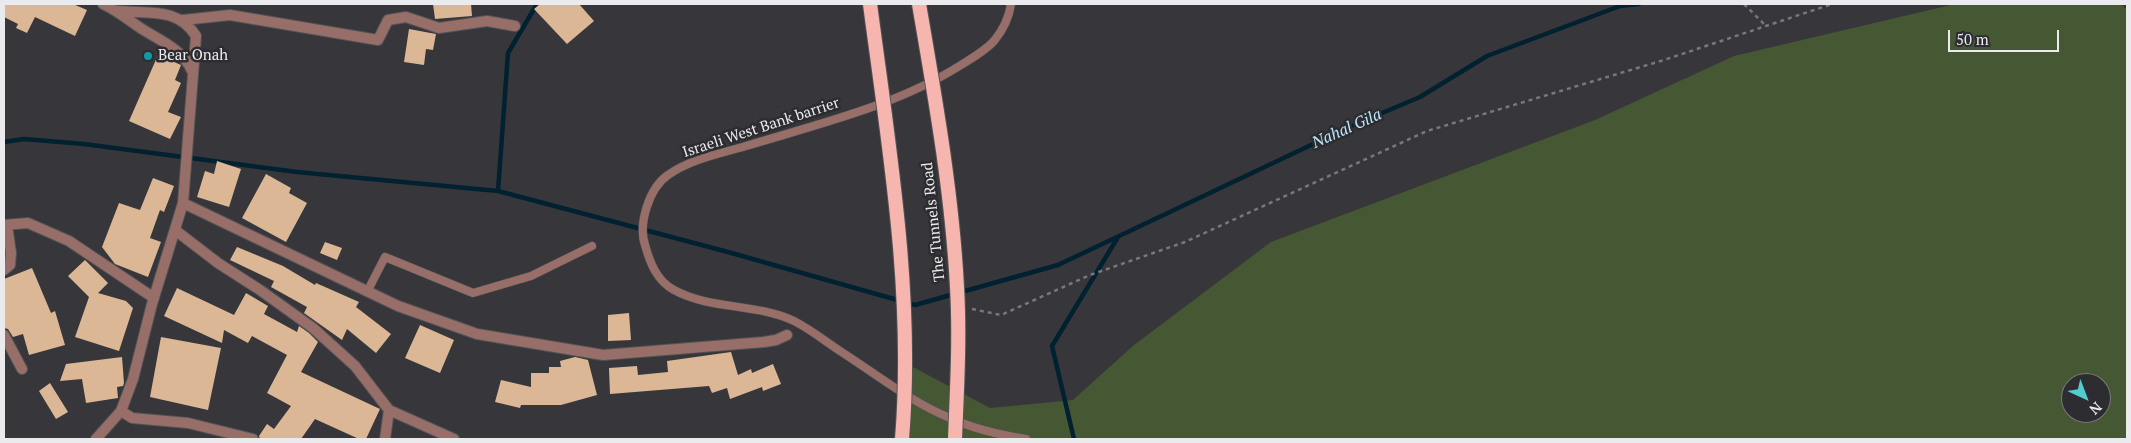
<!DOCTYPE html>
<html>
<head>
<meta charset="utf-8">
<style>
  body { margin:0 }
  #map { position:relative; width:2131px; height:443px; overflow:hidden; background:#37373b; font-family:"PT Serif",serif }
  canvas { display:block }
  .frame { position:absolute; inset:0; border:5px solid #ebebed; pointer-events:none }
  .north { position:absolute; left:2061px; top:373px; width:50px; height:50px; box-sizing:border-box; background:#2d2d31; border:1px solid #79797c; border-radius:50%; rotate:137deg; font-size:14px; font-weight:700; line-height:20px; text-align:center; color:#ebebed }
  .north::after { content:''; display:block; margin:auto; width:18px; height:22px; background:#52cdcd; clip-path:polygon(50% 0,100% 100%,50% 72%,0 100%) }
  .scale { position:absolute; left:1948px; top:30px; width:111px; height:22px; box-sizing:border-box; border:2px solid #ebebed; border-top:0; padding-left:6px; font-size:15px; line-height:18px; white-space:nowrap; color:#ebebed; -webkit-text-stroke:4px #2d2d31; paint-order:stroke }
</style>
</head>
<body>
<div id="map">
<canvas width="2131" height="443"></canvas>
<div class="frame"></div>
<div class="north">N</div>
<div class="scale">50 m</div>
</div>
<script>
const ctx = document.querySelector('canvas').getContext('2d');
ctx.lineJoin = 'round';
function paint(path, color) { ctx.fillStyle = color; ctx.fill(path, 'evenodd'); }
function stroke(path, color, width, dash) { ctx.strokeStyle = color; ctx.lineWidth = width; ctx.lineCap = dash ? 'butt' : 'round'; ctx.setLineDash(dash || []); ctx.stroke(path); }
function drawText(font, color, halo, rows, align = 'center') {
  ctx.font = font + ' "PT Serif",serif'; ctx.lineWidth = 5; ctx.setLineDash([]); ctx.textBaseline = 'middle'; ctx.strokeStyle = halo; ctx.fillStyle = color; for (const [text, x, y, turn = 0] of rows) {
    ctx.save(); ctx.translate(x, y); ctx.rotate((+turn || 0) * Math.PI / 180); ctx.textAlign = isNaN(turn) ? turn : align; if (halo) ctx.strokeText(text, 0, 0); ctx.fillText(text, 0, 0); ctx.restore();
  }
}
paint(new Path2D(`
  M1955,4H2121L2127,10V439H909L911,366L990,408L1073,400L1134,345L1271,242L1595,120L1734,56ZM2071,383H2101V413H2071Z`), '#465733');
stroke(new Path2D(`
  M4,142L24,139L84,144L297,172L498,191L728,252L915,305L1058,265L1349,127L1420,97L1487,56L1620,6L1639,4
  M498,191L508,53L537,4
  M1074,439L1052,346L1118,237`), '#00212f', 4.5);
paint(new Path2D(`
  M4,4H73L87,10L75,36L35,17L27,33L16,28L18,24L4,17Z
  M433,4H471L472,16L435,19Z
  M540,4H579L594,21L567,44L534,9Z
  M409,29L436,34L433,50L426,49L424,65L404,62Z
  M158,55L181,65L175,80L181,83L168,112L181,117L170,139L129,121Z
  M217,161L241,169L229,207L197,197L205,171L214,174Z
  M266,174L291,188L289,193L307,203L286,242L242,218Z
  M153,178L174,186L164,212L160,210L150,238L161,242L148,277L115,264L102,247L119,203L140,210Z
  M325,242L342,248L337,260L320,253Z
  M237,247L283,266L315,285L316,283L359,302L356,307L391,334L376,353L347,329L342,340L304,313L307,307L271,287L274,281L230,260Z
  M85,260L108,283L98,293L126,301L133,308L119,351L75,337L89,297L68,276Z
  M32,268L51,313L55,311L65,345L29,355L23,334L13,337L8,329L4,328V279Z
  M177,288L234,315L246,293L268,306L264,314L297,332L299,326L309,333L318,342L301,372L380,409L366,439H359L315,419L301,439H260L259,436L267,424L274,429L291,406L267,393L287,355L252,336L248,343L224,330L222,343L164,316Z
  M629,313L631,340L608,341V315Z
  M420,325L454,340L440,373L405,358Z
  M161,337L221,348L208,410L150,397Z
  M731,352L738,375L751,369L752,373L773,364L781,384L763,391L762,387L730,399L727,388L712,393L709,386L610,394L609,368L637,366L638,375L668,372L667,361Z
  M122,357L124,383L123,386L117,387L118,398L86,403L82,379L60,381L66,364Z
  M575,357L588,360L597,395L561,405H521L520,408L495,402L501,380L531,387V373H549V367H561L560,361Z
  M50,383L68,412L56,419L39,391Z`), '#dbb796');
const service = new Path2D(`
  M1011,4C1009,18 1003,30 994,41C985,51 972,58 961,65C896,106 818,124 746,146C719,154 691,159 668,175C649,188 638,224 645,245C650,263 657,281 674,290C711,310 756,303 794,321C810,329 825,341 840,351C876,374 911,402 950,418C974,429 1000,435 1026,439
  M367,292L385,257L473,293L531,276L592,246`);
const minor = new Path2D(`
  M103,4C116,10 126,18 139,27C158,40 182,48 192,71
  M183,20L230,15L378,40L388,20L406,17L439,28L487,21L515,26
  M183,203L398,306L477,334L603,355L764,342L776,340L787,335
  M4,225L28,223L69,241L154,298
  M175,230L218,263L260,290L313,328L355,366L389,410L454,439
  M4,270L10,265L11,253L7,225
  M4,335L22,369
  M121,411L132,418L188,423L253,439
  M96,439L121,411L133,379L152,304L183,203L196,36C178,7 149,14 118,11
  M385,439L389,410`);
stroke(service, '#545457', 9);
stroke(minor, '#545457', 12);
stroke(new Path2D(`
  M1744,4L1766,26
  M972,309L1001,315L1090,275L1185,242L1427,131L1664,60L1832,4`), '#78787c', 2.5, [4, 4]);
stroke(service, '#986e69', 8);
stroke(minor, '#986e69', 10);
const trunkBridge = new Path2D(`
  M870,4C889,148 914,294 902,439
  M919,4C935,97 952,192 957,287C960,338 957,388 955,439`);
stroke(trunkBridge, '#545457', 16, []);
stroke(trunkBridge, '#f6b6af', 14);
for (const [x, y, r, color] of [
  [148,56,5,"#0f9aa8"]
]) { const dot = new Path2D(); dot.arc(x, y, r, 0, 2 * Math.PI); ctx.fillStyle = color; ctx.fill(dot); stroke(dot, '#2d2d31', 2); }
drawText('15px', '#ebebed', '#2d2d31', [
  ["Bear Onah",158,56]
], 'left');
drawText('15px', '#ebebed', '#2d2d31', [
  ["Israeli West Bank barrier",761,128,-18],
  ["The Tunnels Road",934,222,-96]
]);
drawText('italic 16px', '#bbe7fd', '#2d2d31', [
  ["Nahal Gila",1347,129,-24]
]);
</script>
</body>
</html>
